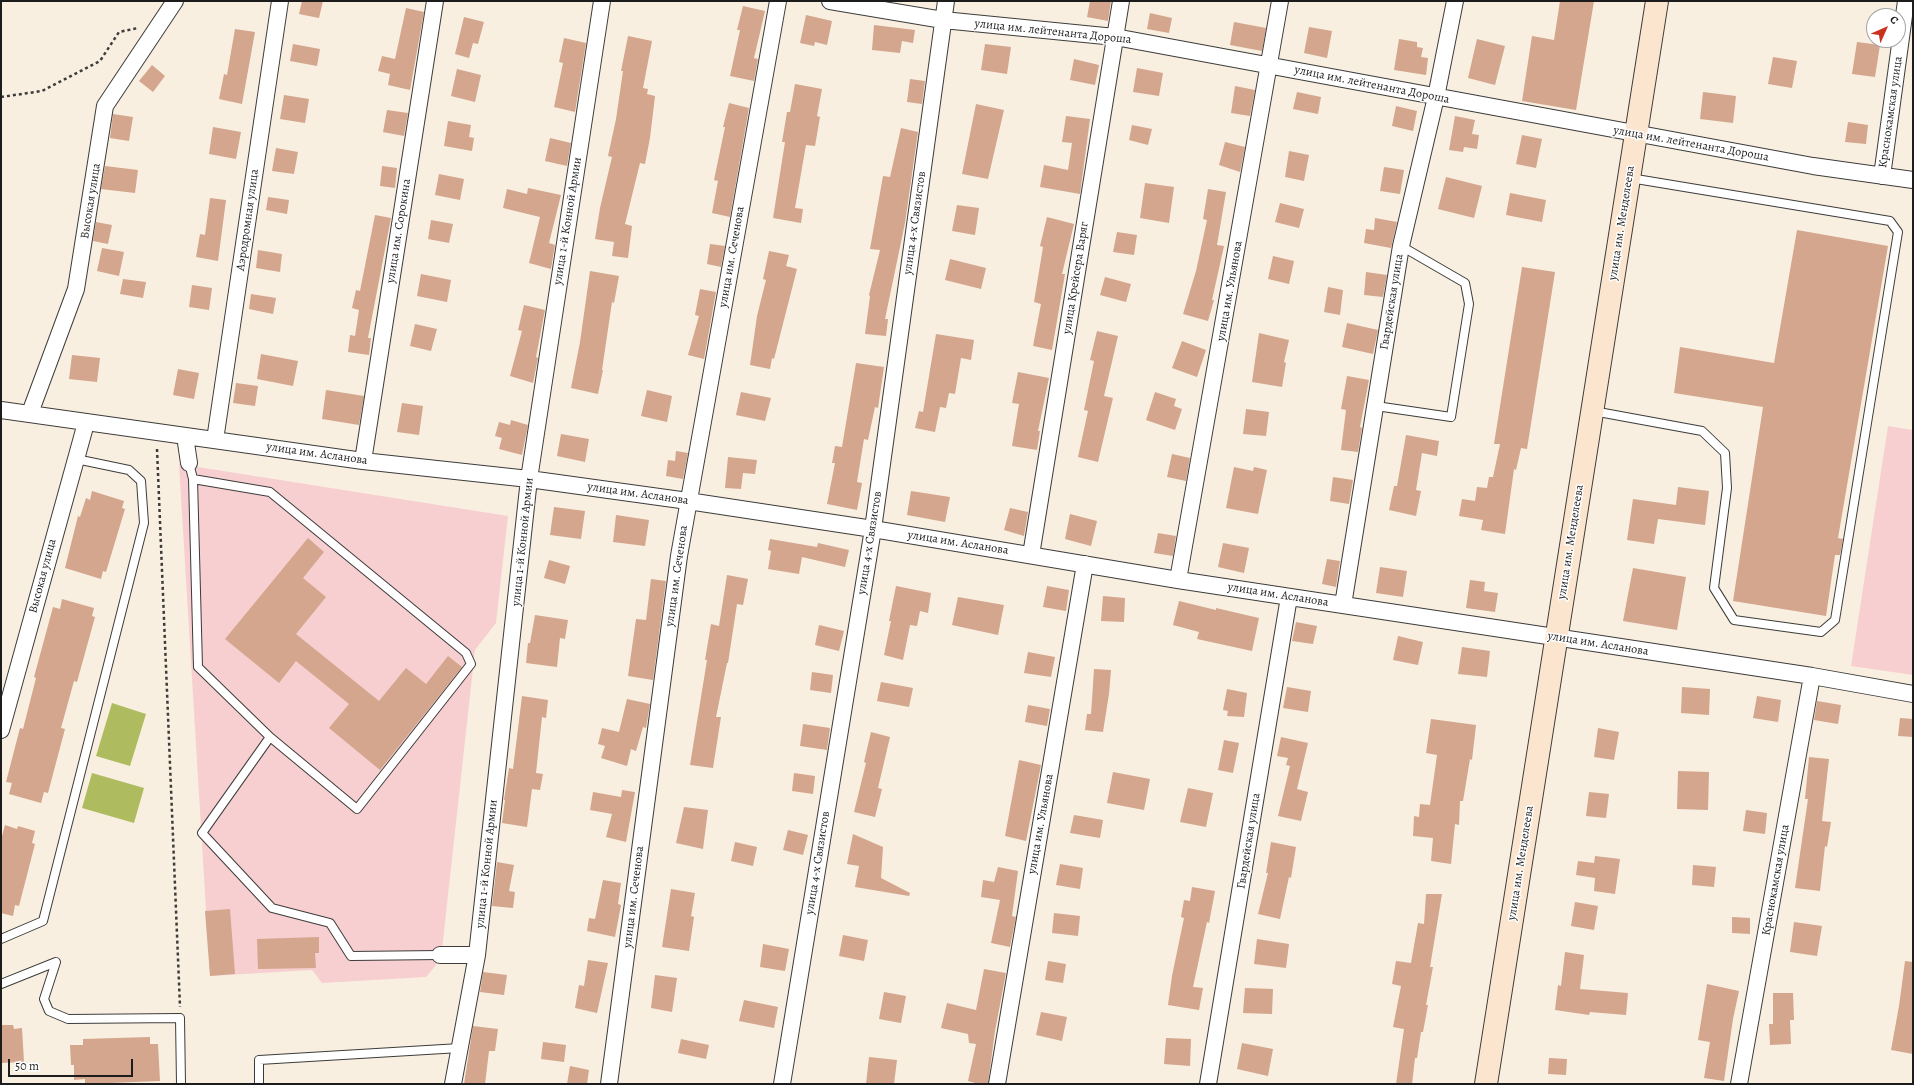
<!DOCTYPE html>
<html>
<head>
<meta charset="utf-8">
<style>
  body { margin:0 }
  #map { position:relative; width:1914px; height:1085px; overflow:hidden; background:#f9efe1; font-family:Alegreya,serif }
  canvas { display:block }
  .frame { position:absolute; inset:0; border:2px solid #1c1c1c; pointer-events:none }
  .north { position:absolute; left:1866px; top:8px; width:40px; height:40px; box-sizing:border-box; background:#fff; border:1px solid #a4a4a4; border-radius:50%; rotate:45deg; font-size:11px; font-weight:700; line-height:16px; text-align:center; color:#1c1c1c }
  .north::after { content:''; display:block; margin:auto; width:14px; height:18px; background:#c8321e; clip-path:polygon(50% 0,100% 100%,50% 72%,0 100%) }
  .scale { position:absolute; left:8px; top:1059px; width:125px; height:18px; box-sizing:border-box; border:2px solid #1c1c1c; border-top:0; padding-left:5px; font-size:12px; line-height:14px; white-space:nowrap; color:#1c1c1c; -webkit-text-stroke:3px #fff; paint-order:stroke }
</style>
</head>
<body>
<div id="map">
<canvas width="1914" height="1085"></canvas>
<div class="frame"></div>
<div class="north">С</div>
<div class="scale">50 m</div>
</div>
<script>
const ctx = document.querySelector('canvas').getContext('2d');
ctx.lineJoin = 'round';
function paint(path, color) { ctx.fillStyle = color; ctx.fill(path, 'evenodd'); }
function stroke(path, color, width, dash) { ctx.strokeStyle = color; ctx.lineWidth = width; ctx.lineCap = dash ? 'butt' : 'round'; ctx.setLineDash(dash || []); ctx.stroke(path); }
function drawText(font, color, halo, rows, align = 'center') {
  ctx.font = font + ' Alegreya,serif'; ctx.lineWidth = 3; ctx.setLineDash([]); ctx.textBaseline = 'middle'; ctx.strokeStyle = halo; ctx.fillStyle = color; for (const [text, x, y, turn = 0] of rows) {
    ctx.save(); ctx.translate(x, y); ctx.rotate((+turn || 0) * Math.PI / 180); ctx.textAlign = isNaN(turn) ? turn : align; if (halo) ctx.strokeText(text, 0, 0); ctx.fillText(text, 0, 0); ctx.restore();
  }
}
paint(new Path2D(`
  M1888,426L1913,430V675L1851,666Z
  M179,464L508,516L496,623L475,650L441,959L426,977L322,983L312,970L210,976Z`), '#f7cfd1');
paint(new Path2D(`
  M112,703L146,714L130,766L96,756Z
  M92,773L144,788L134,823L82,808Z`), '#aebc5f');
paint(new Path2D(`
  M302,1H323L319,18L299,14Z
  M1090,1H1111L1108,21L1087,17Z
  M1560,1H1594L1576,110L1522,101L1532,36L1554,40Z
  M743,6L765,11L754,58L758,59L754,81L730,76L740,30H737Z
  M406,8L424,12L410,90L388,85L390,74L378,71L382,56L395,59Z
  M1150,13L1172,18L1169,33L1147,29Z
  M806,15L832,21L827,45L815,42L814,46L800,43Z
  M464,17L484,22L478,44L473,43L469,58L455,54Z
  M1234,22L1266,28L1262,51L1230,45Z
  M874,25L915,30L913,43L902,41L900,53L872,50Z
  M1309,27L1332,31L1327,58L1304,53Z
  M235,29L255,32L242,104L219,99L224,74L227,75Z
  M628,36L652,41L643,88L648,89L647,94L655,96L650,138L645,164L640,163L625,224L632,226L628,258L612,256L614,242L595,239L600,208L612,157L608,156L616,119L623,71H621Z
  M564,38L586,43L575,112L554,107L563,63L559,62Z
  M1399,39L1417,42V47L1423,48L1421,57L1428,58L1426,75L1394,70Z
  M1477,39L1505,46L1495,85L1468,78Z
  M1857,42L1880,45L1875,77L1852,74Z
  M293,44L320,49L317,66L290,61Z
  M985,44L1011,47L1007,74L981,70Z
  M1773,57L1797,61L1792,88L1768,84Z
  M1074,59L1099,65L1095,85L1070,80Z
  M152,65L165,76L153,92L139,81Z
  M1137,68L1163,73L1159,96L1133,92Z
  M457,69L481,75L475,102L451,96Z
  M910,79L925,81L922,104L907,102Z
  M795,84L822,89L817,116L820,117L815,146L806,145L795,208L803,209L801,223L773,218L785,142H782L787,112H790Z
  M1235,86L1255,90L1250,116L1231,113Z
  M1297,92L1321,97L1318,114L1293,109Z
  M1703,92L1736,96L1733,123L1700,119Z
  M284,95L309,99L305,123L280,119Z
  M729,103L749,108L730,217L712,213L718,181L714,180L725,127H723Z
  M976,104L1004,110L988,179L962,174Z
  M1396,106L1417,111L1413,131L1392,126Z
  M387,110L408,113L404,136L383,132Z
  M113,114L133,117L129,141L110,138Z
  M1066,116L1090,119L1080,194L1040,187L1044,165L1068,170L1072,143L1062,142Z
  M1455,116L1475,120L1472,134L1479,135L1477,149L1464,147L1463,152L1449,150Z
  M448,121L471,125L469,137L474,138L472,151L444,146Z
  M1848,122L1868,125L1866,144L1845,142Z
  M1132,125L1152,129L1148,145L1129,140Z
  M213,127L241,132L236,159L209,154Z
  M901,128L918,132L905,223L885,319H888L886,336L865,334L870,296L869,295L880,250L870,249L883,176L890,177Z
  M1522,135L1542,139L1536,168L1516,164Z
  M550,138L571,143L567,166L545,161Z
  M1225,142L1245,147L1240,172L1219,165Z
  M276,148L298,152L294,174L272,171Z
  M1289,151L1309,155L1304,181L1285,177Z
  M105,166L138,170L135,193L101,189Z
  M382,166L397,168L395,188L380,186Z
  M1384,167L1404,170L1400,194L1380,191Z
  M439,174L464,179L460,200L435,195Z
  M1446,177L1482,186L1474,218L1438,209Z
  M1145,183L1174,187L1169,223L1140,218Z
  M528,188L561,195L549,243L555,245L551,269L529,263L540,217L503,208L507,189L527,194Z
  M1208,189L1226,192L1217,245L1224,246L1212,300H1214L1208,321L1183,314L1196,271L1207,220L1203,219Z
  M1510,193L1546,200L1542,222L1506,215Z
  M268,197L289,200L287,214L266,210Z
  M210,198L226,200L218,261L196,257L200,234L205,235Z
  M1280,203L1304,209L1299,228L1275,222Z
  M957,205L979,208L975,235L952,231Z
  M375,215L391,218L368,338H371L369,355L348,352L350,335L355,336L359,310L352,308L356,290L360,291Z
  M1047,217L1074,224L1062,274H1065L1052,350L1033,346L1041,304L1034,302L1043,247L1040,246Z
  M1375,218L1397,222L1391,248L1364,243L1366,229L1374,230Z
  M431,220L453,224L449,243L428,239Z
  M96,222L112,225L108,244L93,241Z
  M1797,230L1888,246L1838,538L1843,539L1840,555H1835L1826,616L1733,601L1763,407L1674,393L1680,347L1774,363Z
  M1117,232L1137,235L1134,255L1113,252Z
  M710,244L725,246L721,267L707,264Z
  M102,248L124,252L119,276L97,271Z
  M258,250L282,254L280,272L256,268Z
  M769,251L789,255L786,266L797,269L774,359L772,358L770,369L750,365L757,316L766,280L763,279Z
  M1273,256L1294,261L1289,284L1268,279Z
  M950,259L986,268L981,289L945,280Z
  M1522,267L1555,272L1527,449L1521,448L1516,470L1514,469L1505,534L1481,530L1483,520L1459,516L1462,499L1475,501L1477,487L1487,488L1489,477H1493L1500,444H1494Z
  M590,271L619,276L614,303L612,302L602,370H603L598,394L571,388L580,342Z
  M1366,272L1387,275L1383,297L1364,295Z
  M421,274L451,280L447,302L417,296Z
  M1105,277L1131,284L1126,302L1100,295Z
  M123,279L146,282L143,298L120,294Z
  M192,285L212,288L209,310L189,307Z
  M1328,287L1343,290L1340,315L1324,312Z
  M700,289L716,292L704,359L688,355L699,316L695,315Z
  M251,294L276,298L273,314L249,309Z
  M524,305L545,310L536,357L538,358L533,383L510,376L522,331L518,330Z
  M1347,323L1378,330L1373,354L1342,347Z
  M415,324L437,329L431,351L410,346Z
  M1097,331L1118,336L1104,396L1113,398L1098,462L1078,457L1088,411L1084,410L1094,361L1090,360Z
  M1259,333L1289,340L1284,362L1286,363L1282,387L1252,382Z
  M936,334L974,340L971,360L961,358L955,394L949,393L946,408L940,407L935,432L915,428L919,411L923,412Z
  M1182,341L1206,350L1197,377L1172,368Z
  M261,354L298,361L293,386L257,379Z
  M72,355L100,358L97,382L69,379Z
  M856,363L884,367L878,408L875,407L868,440L864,439L857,482L862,483L857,510L827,504L835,463H832L835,446L842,447Z
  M178,369L199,373L194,399L173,395Z
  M1018,372L1049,378L1038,431H1040L1037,450L1012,446L1019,404L1012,403Z
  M1347,376L1369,380L1360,427L1362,428L1358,452L1341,450L1346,410L1341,409Z
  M236,383L258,386L255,406L233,403Z
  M326,390L364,396L359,425L322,419Z
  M647,390L672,396L667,422L641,416Z
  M741,392L771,398L765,421L736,415Z
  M1155,392L1176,399L1174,406L1182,409L1175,430L1146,420Z
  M402,403L423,406L419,435L397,432Z
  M1246,409L1269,412L1266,436L1243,434Z
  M511,420L528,425L522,455L499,449L502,438L495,436L499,422L510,425Z
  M561,434L589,439L585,462L557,456Z
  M1406,435L1439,441L1437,456L1422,453L1416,490L1421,491L1416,516L1389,510L1394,486H1397Z
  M676,451L688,453L683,479L666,476L668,460L675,461Z
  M1172,454L1190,458L1186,481L1167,477Z
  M728,457L757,460L755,474L743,473L741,489L725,488Z
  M1234,467L1253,471L1254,467L1267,470L1258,514L1226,508Z
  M1333,477L1353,480L1349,504L1330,501Z
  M1678,487L1709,491L1705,525L1658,519L1654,544L1627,540L1633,499L1676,505Z
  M92,491L124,501L122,508L125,509L106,572L103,571L101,579L65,568L78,516L80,517L86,498L90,500Z
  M911,491L950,497L945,522L907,515Z
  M554,507L585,511L581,539L550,535Z
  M1010,508L1028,512L1024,536L1004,530Z
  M1070,514L1097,521L1091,546L1065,539Z
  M616,515L649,520L645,546L613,542Z
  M1158,533L1176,536L1173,556L1154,553Z
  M308,538L324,552L303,578L326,597L296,634L379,701L406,668L426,684L448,656L462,667L380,770L329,728L349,704L296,661L279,683L225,639Z
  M770,539L817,547L818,543L849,550L845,567L802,557L799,574L768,569L771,551L768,550Z
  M1223,543L1249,548L1244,573L1218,567Z
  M1327,559L1340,561L1336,587L1322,584Z
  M549,560L570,566L565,584L544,578Z
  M1380,567L1407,571L1403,597L1376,593Z
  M1633,568L1686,577L1677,630L1623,621Z
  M727,575L748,579L743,605L737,604L728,663H727L716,717H721L713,768L690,765L707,660H705L711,624L719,626Z
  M651,579L666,581L653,680L628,676L636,619L646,620Z
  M1470,580L1485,582L1484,591L1498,593L1495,612L1466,608Z
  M896,586L931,593L928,613L920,611L917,626L910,625L903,660L884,655L891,621H889Z
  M1047,586L1069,590L1066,611L1043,607Z
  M1103,596L1125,598L1124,622L1101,621Z
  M958,597L1004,605L998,635L952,625Z
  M62,599L94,608L92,616L95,617L77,682L74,681L61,728L65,729L48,793L44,792L41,803L9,794L12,783L6,782L20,728L23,729L36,678L34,677L53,607L60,609Z
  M1179,601L1216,610V608L1259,618L1252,651L1197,639L1199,632L1173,625Z
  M535,615L568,620L565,639L560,638L557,667L526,663L528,643H530Z
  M1296,622L1317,626L1313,644L1292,641Z
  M819,625L844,631L839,651L815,645Z
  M1398,636L1423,642L1418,665L1393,660Z
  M1462,647L1490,651L1487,677L1458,674Z
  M1028,652L1055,657L1051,677L1024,673Z
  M1094,669L1111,670L1109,694L1103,732L1085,730L1087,714H1091Z
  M812,672L833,675L831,693L810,690Z
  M881,682L913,688L909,707L877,701Z
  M1287,687L1311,691L1308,712L1283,708Z
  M1682,687L1710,689L1709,715L1681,713Z
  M1227,689L1247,693L1244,717L1227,716L1228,711L1223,710Z
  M522,696L548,700L546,718L542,717L536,773L543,774L540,790L532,789L527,827L502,823L505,800H504L509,768L513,769Z
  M1757,696L1781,700L1778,722L1753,718Z
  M627,699L650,704L646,728L643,727L636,751L631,749L627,766L601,758L605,746L598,744L602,728L619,732Z
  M1817,701L1841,705L1838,724L1814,720Z
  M1028,705L1050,709L1047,726L1025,722Z
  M1900,718L1913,719V737L1898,736Z
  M1431,719L1476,725L1472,760L1470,759L1463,801H1460L1459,825L1455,824L1451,864L1431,861L1433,838L1413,836L1414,816L1419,817L1420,804L1430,805L1437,755L1426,753Z
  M803,724L830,728L827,750L800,746Z
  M1598,728L1619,732L1614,760L1594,757Z
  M871,732L890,737L878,788L882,789L875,817L854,812L866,763L864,762Z
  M1281,737L1308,743L1297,789L1308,792L1301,821L1278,816L1290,766L1286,765L1288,758L1277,756Z
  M1224,740L1239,743L1233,773L1218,770Z
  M1809,757L1829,759L1822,821L1831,822L1827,847L1825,846L1820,891L1795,888L1808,799H1805Z
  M1019,760L1041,765L1026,841L1005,836Z
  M1678,771L1709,772L1708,810L1677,809Z
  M1113,772L1150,779L1144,810L1107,803Z
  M794,773L815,776L813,794L792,791Z
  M1188,788L1213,793L1206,827L1180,822Z
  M622,790L635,792L626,842L606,837L612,814L590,810L593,792L621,797Z
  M1589,792L1609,794L1606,818L1586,816Z
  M684,807L708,810L703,849L676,843Z
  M1746,810L1767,813L1765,834L1743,831Z
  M1074,815L1103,820L1100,838L1070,833Z
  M5,825L17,829L18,826L35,831L32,843L35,844L19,906L15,905L13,916L1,913V840Z
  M788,830L808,835L803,855L783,850Z
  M853,834L883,847L881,878L910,893L909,896L855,887L859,866L847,864Z
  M735,842L757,847L753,866L731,861Z
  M1271,842L1296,847L1291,878L1289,877L1280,919L1258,914L1268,873H1266Z
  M1595,856L1620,859L1615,894L1594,891L1595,878L1576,875L1578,861L1594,863Z
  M497,862L514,865L509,891L515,892L513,908L492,906Z
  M1060,864L1083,868L1080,889L1056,885Z
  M1693,865L1716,867L1714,887L1692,885Z
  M998,867L1018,871L1012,916L1016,917L1010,947L991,943L1000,900L981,897L983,880L994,882Z
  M603,880L621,883L618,904L621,905L615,937L587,931L589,918L595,919Z
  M1192,887L1215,891L1209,923L1207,922L1193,987L1203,988L1199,1010L1168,1005L1172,976L1184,918L1181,917L1184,900L1190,901Z
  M671,889L695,893L691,916L694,917L689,951L662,947Z
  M1426,894H1442L1430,967H1433L1426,1005H1428L1423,1032H1421L1417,1058H1415L1412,1084H1396L1404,1029L1393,1027L1401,986L1392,984L1396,961L1411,963L1418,923L1424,924Z
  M1575,902L1598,906L1594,930L1571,926Z
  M230,909L235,974L210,976L205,911Z
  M1054,913L1080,916L1078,936L1052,933Z
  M1732,917L1750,918V934L1732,933Z
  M1794,922L1822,926L1817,956L1790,952Z
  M843,935L868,940L864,961L839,956Z
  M319,937V953H315L316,968L258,969L257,939Z
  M1257,939L1289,944L1286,968L1254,964Z
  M763,944L789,949L785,971L760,967Z
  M1565,952L1584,955L1580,989L1628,993L1626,1015L1590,1012L1589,1015L1555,1010L1558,985L1561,986Z
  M588,960L608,963L597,1013L575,1008L579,985L584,986Z
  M1048,961L1066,964L1063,983L1045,980Z
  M1905,961L1913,962V1054L1891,1050L1899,1006Z
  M984,969L1006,973L995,1031L988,1084H979L968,1081L976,1044L969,1043L968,1034L941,1028L947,1003L976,1010Z
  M483,972L507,975L504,995L480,992Z
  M655,975L677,978L672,1012L651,1008Z
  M1707,984L1739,991L1733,1019L1724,1081L1704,1078L1710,1042L1698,1040Z
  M1245,988L1273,989L1272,1014L1243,1013Z
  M884,992L906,996L901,1023L879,1019Z
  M1773,993H1793L1794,1020H1790L1791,1044L1770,1045L1769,1024H1773Z
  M744,1000L778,1007L774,1028L739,1021Z
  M1041,1012L1067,1017L1062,1041L1036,1035Z
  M1,1025H13L14,1029L22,1028L24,1062L1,1063Z
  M473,1026L498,1029L495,1051H489L485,1084H464Z
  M150,1037V1044H158L160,1081L85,1084V1079L74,1080V1065H71L70,1045H83V1039Z
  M1166,1038L1191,1039L1190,1066L1164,1064Z
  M681,1039L709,1045L706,1059L678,1053Z
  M543,1042L566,1045L564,1062L541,1059Z
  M1242,1043L1273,1049L1268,1076L1237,1069Z
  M869,1057L897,1060L894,1084H866Z
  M1549,1058L1567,1059L1566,1075L1548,1074Z
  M570,1066L589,1070L587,1084H567Z`), '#d3a68d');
const lane = new Path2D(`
  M1376,406L1451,417L1469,304L1465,283L1401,246
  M1593,411L1702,431L1725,453L1727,488L1714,588L1734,620L1821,632L1835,620L1898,232L1890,221L1630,178
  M189,463L193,479L198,667L270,737L202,833L272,908L330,923L351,956L440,955
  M193,479L270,492L466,653L471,664L357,809L270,737
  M1,939L43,921L144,523L141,481L129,470L76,459
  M1,984L56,962L44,999L49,1011L68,1019L180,1018L181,1084
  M259,1084V1060L460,1048`);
const street = new Path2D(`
  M830,1L943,20L1115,37L1813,166L1913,180
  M1882,176L1906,1
  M1,410L363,461L529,479L688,501L873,529L1178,580L1812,676L1913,694
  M30,413L76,289L105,106L175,1
  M185,436L189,463
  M215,440L280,1
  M363,461L435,1
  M1031,555L1121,1
  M1178,580L1280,1
  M1343,605L1401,246L1436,97L1455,1
  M1,730L86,423
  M440,955H477
  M453,1084L477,955L529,479L602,1
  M609,1084L679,556L778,1
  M782,1084L873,529L946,1
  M997,1084L1085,564
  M1208,1084L1289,597
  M1739,1084L1812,676`);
const secondary = new Path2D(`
  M1486,1084L1657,1`);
stroke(lane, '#3d3c3a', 10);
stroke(street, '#3d3c3a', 18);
stroke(secondary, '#3d3c3a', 24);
stroke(new Path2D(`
  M1,97L42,91L100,61L119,32L138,28
  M157,449L180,1007`), '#3d3c3a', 2.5, [3, 3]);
stroke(lane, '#fff', 8);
stroke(street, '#fff', 16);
stroke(secondary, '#fce5cf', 22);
drawText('12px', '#1c1c1c', '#fff', [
  ["улица им. лейтенанта Дороша",1053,32,6],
  ["улица им. лейтенанта Дороша",1372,85,11],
  ["Краснокамская улица",1891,112,-82],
  ["улица им. лейтенанта Дороша",1691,144,10],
  ["Высокая улица",91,201,-81],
  ["Аэродромная улица",248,220,-82],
  ["улица 1-й Конной Армии",568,221,-81],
  ["улица 4-х Связистов",915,223,-82],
  ["улица им. Менделеева",1622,223,-81],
  ["улица им. Сорокина",399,231,-81],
  ["улица им. Сеченова",732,257,-80],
  ["улица Крейсера Варяг",1076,278,-81],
  ["улица им. Ульянова",1230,291,-80],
  ["Гвардейская улица",1392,302,-81],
  ["улица им. Асланова",317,454,8],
  ["улица им. Асланова",638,494,8],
  ["улица 1-й Конной Армии",523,542,-84],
  ["улица им. Менделеева",1571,542,-81],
  ["улица 4-х Связистов",870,543,-81],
  ["улица им. Асланова",958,543,9],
  ["Высокая улица",43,576,-75],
  ["улица им. Сеченова",677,576,-82],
  ["улица им. Асланова",1278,595,9],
  ["улица им. Асланова",1598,644,9],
  ["улица им. Ульянова",1041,824,-80],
  ["Гвардейская улица",1249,841,-81],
  ["улица 4-х Связистов",818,863,-81],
  ["улица им. Менделеева",1521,863,-81],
  ["улица 1-й Конной Армии",487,864,-84],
  ["Краснокамская улица",1776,880,-80],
  ["улица им. Сеченова",634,897,-83]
]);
</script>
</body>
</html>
